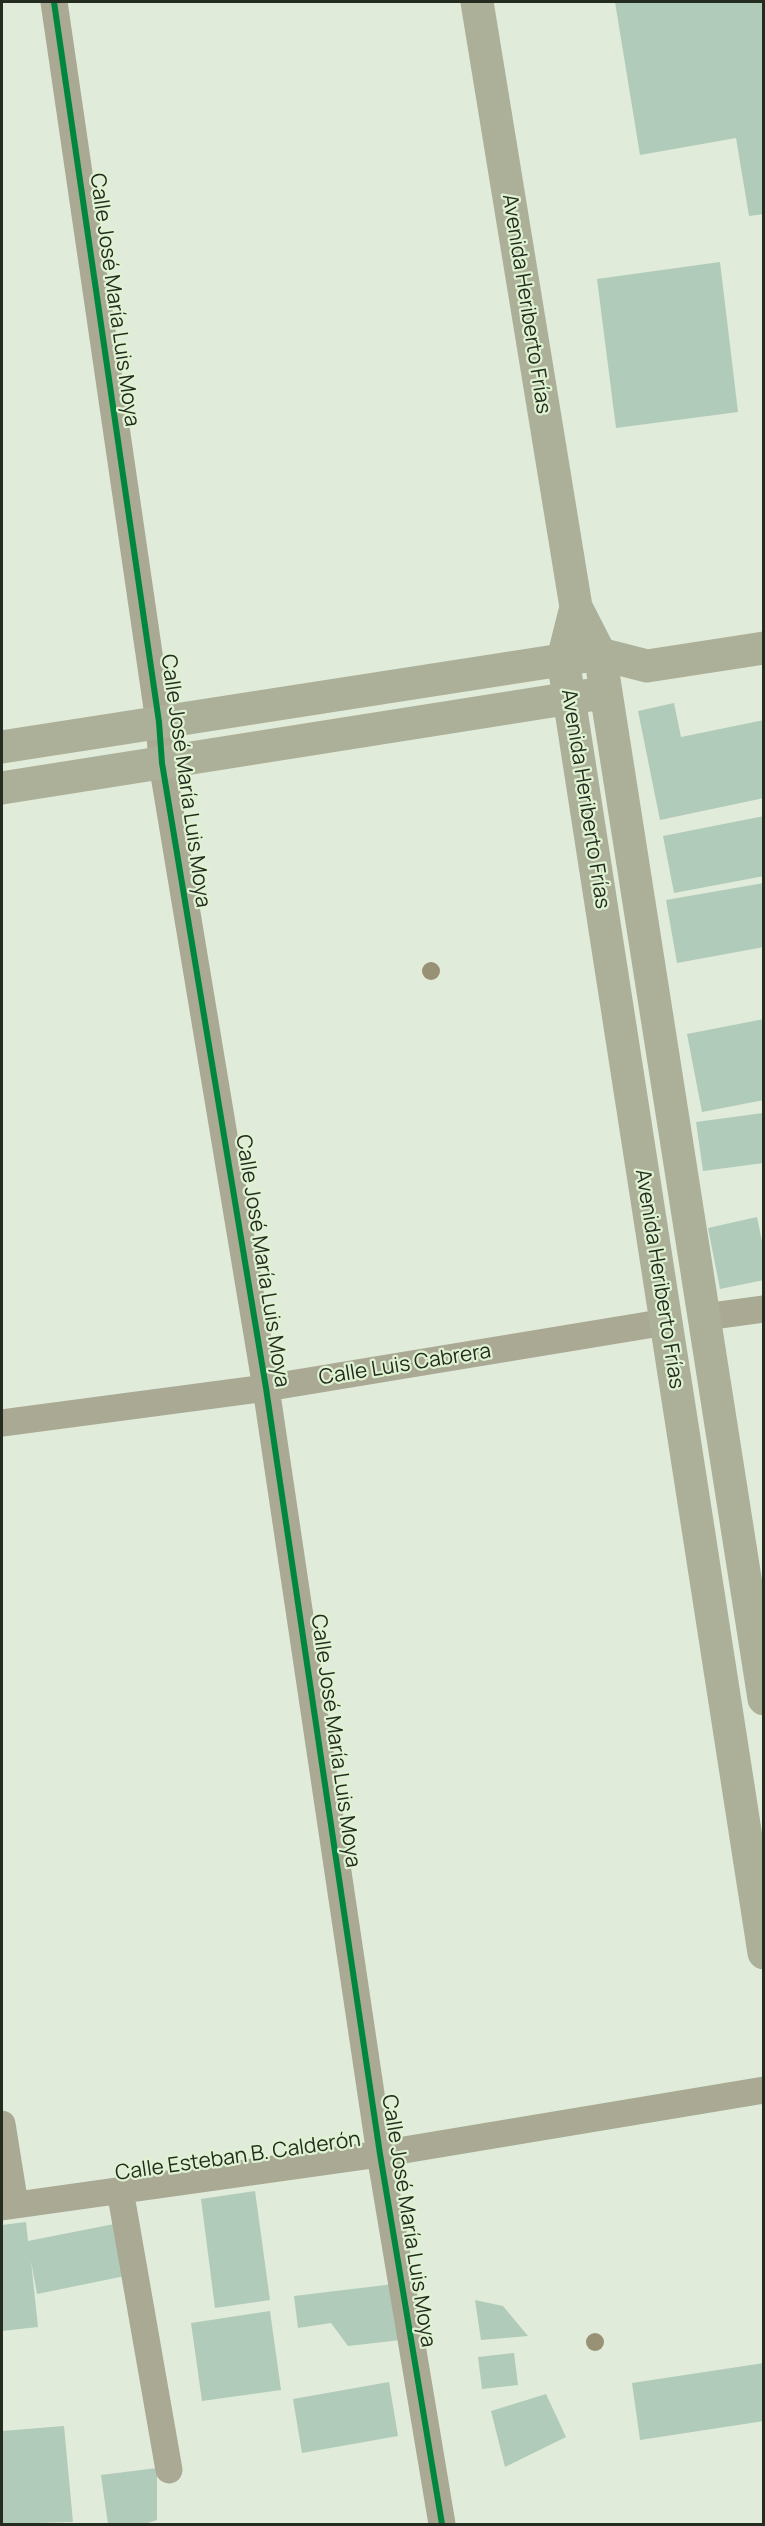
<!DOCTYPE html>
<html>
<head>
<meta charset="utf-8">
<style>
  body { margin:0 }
  #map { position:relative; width:765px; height:2526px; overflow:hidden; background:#e0ebda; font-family:Manrope,sans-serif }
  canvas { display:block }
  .frame { position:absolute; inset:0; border:3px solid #242c20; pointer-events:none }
</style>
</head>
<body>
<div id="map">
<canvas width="765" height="2526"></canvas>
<div class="frame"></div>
</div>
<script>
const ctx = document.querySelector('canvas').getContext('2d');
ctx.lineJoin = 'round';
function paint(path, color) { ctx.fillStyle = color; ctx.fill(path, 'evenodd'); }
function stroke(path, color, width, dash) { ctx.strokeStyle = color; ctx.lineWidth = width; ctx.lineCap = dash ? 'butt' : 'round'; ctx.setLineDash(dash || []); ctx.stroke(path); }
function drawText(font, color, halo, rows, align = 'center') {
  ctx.font = font + ' Manrope,sans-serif'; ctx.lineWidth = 4.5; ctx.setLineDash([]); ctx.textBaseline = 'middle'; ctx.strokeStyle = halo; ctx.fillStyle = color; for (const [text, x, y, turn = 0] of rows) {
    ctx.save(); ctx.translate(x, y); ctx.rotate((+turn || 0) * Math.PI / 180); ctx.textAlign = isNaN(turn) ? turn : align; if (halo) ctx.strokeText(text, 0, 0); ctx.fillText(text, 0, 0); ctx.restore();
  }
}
paint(new Path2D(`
  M615,2H764V214L749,216L736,138L640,155Z
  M720,262L738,412L616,428L597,279Z
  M674,703L681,737L764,720V798L660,820L638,711Z
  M764,816V876L674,893L663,836Z
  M764,883V947L677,963L666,900Z
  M764,1019V1100L702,1112L687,1034Z
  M763,1113L764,1163L703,1171L696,1122Z
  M757,1217L764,1251V1280L720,1289L708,1228Z
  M255,2191L270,2300L215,2308L201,2199Z
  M26,2222L28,2241L114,2224L125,2276L37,2294L31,2261L38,2327L2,2331V2225Z
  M394,2284L401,2340L348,2346L331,2323L298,2328L294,2296Z
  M475,2300L503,2306L528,2336L481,2340Z
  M270,2311L281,2390L202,2401L191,2323Z
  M514,2353L518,2385L482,2389L478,2357Z
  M764,2363V2421L640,2440L632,2383Z
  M389,2382L398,2436L302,2453L293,2399Z
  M546,2394L566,2437L505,2467L491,2411Z
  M64,2426L73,2522L2,2524V2431Z
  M157,2468V2520L145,2524H108L101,2475Z`), '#b1cbba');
stroke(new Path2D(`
  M54,2L159,722L162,763L266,1388L380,2154L442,2524
  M705,1317L764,1309
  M2,1423L266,1388L666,1322
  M2,2124L15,2205
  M120,2190L169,2470
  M2,2207L380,2154L764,2090`), '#a9a994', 27);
stroke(new Path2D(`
  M477,2L576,607L600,654L764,1699
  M576,607L563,659L764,1953
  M2,747L600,654L647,666L764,648
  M2,788L590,695`), '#adb099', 33);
stroke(new Path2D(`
  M54,2L159,722L162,763L266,1388L380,2154L442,2524`), '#00873e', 6);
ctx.fillStyle = '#999175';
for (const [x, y] of [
  [431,971],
  [595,2342]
]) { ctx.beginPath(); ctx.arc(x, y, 9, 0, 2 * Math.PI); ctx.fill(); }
drawText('21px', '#242c20', '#dff3d2', [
  ["Calle José María Luis Moya",114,300,82],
  ["Avenida Heriberto Frías",526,304,81],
  ["Calle José María Luis Moya",185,781,82],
  ["Avenida Heriberto Frías",585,799,81],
  ["Calle José María Luis Moya",262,1261,81],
  ["Avenida Heriberto Frías",659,1279,81],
  ["Calle Luis Cabrera",405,1365,-9],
  ["Calle José María Luis Moya",335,1741,82],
  ["Calle Esteban B. Calderón",238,2157,-8],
  ["Calle José María Luis Moya",408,2221,81]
]);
</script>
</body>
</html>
